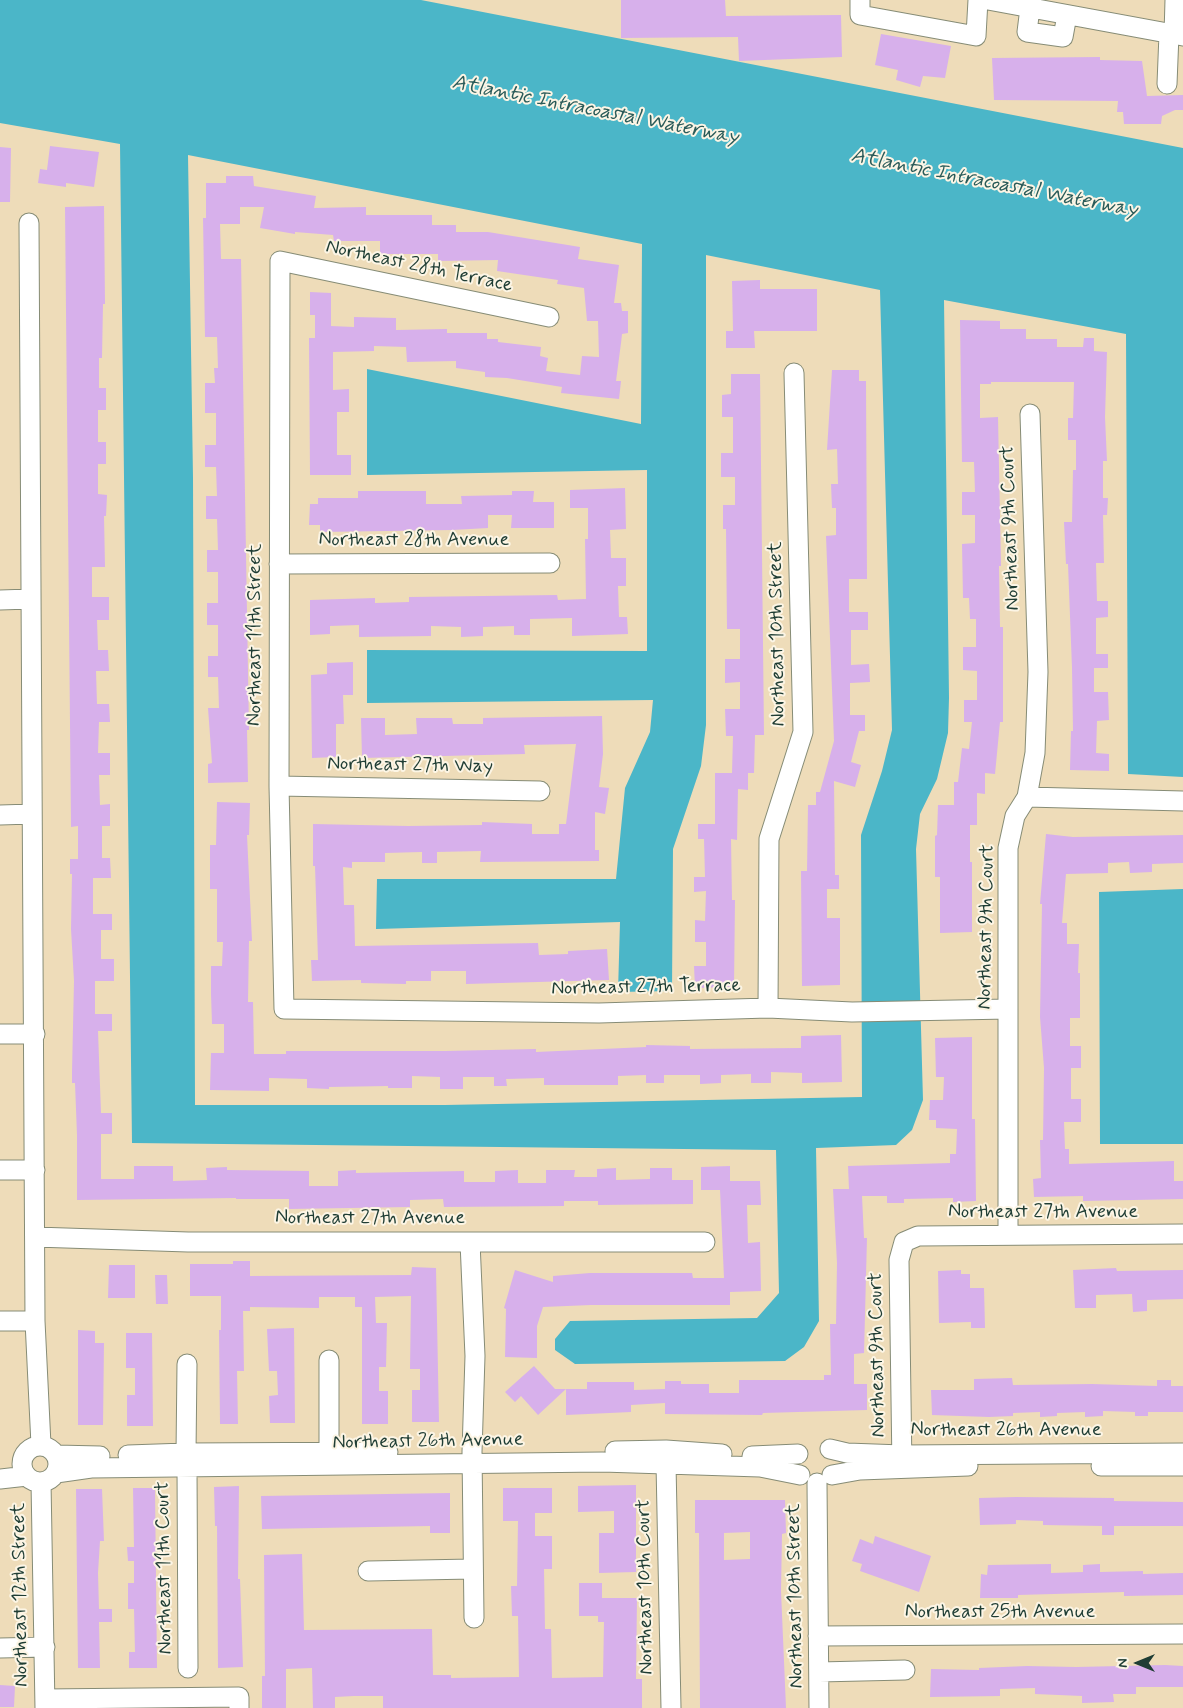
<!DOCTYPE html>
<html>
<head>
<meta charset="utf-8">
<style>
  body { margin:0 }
  #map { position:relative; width:1183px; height:1708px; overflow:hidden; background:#eedcb9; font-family:Mynerve,sans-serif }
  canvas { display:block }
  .north { position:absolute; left:1113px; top:1638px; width:50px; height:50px; -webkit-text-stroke:4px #fcf5e5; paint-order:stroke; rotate:270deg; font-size:14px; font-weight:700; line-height:20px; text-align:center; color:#1f3d34 }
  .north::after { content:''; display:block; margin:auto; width:18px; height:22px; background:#1f3d34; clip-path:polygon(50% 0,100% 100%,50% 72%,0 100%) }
</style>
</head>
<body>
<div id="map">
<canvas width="1183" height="1708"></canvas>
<div class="north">N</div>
</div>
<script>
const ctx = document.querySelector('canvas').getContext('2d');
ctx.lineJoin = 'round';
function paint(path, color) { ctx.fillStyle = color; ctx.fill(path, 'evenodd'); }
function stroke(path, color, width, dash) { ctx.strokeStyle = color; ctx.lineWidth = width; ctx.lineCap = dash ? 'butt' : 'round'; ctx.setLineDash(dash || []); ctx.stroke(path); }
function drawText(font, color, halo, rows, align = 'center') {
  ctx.font = font + ' Mynerve,sans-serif'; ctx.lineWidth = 4; ctx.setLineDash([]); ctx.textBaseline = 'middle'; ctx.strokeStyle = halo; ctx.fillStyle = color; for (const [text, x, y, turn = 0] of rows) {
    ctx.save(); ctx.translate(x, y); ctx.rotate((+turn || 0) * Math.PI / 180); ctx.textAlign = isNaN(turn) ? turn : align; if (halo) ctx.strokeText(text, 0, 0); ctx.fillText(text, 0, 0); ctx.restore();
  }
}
paint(new Path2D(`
  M0,0H421L1183,148V777L1128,774L1126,334L944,300L949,698L948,733L937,779L920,814L916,849L923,1100L912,1130L896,1145L816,1148L819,1321L804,1347L785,1361L575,1364L555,1350V1339L570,1321L757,1318L779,1293L776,1150L132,1143L120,144L0,123ZM188,155L642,244L641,424L367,369V475L647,470V651L367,650V703L653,700L650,732L625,788L616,879H377L376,929L620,922L618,992L672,991L673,849L701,766L706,725V255L880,290L892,730L882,771L861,835L862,1097L445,1105H195L193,478Z
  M1183,889V1144H1100L1099,892Z`), '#4bb6c8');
paint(new Path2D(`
  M621,0H725L726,16L841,15L842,57L739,61L738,37L621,38Z
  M881,34L951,46L945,78L923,76L920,87L896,80L898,70L875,65Z
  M1100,57V60L1142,61L1147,96L1183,95V110H1175L1162,116L1161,124H1124L1123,112H1117L1118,101L994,100L992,58Z
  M50,146L99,152L94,187L66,183V187L38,183L40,169L47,170Z
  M0,147L11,148L10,202H0Z
  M226,176H253L254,186L316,196L314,208L366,207V215H432V225H456V232H488L580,247L578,259L619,265L614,303H621L622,311H628V333L622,334L621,343L616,381H621L619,399L561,393L562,387L507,378L485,377V372L456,368V361L407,362L406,347L374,346V351L333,352V390L349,389V412H337V455H351V475H310L309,338H315V315H310V292L331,293V326L354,327V317L396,318V330L447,329V333H487V339H498V342L541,347L540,356L548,358L546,371L580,375L582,356L599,357L598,321H587L584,288L557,284L558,280L497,271L498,260L438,261V254H380V241H334L333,235L295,232V234L260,228L264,207H240V224H220L221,259H241L249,730H247L248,782L208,783V764L212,763L208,708H219L218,677H208V656H218V625H207V603H218V572H207V550H218L217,519H206V496H217L216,467H205V445H216V413H205V383H215L214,368H218L217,337H205L203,218H206V183H226Z
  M104,206L105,304H103L102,358H99V388H106V410H98V442H106V464H98V494L107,495L106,516H104L105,567H92V597H109V620H97L98,650H108L109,671H96L97,704H109L110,722H99L98,753H110V775H99L100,805L110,804V826H102V858H110L111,878H93V914H112V930H101V959H114V981H95V1014H112V1031H98L101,1113H112V1134H101V1179H134V1166H173V1181L207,1180L206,1168L227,1167V1170L309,1171V1186H338V1171L356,1170V1173L464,1171V1182H495V1171L518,1170V1183H546V1170H575L574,1177H597V1169L616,1168V1180L650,1179V1168H672V1180H693V1204L598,1205V1201H564V1206L444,1207L443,1199L410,1200V1207L289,1209V1199H236V1198L77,1200V1135L75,1083H72V1072L74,981L71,929L72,874H70V859H78V826L71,827L65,207Z
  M760,280V289H817V331H754L755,348H726V331H733L732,281Z
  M960,320L1000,321V329H1026V339H1057V347H1083L1084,338H1094V351L1107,352L1105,417L1107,461H1103V498H1108L1107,515H1103L1104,563H1096L1097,601H1108V617L1096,618V654H1108V668H1094V692H1108L1109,720L1097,721L1096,753L1109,754V771L1070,770L1071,731H1073L1072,668L1068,564H1066L1064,522H1072L1073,470H1076V440H1068V418H1073L1074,382H991V384H980V418L998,417L1001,566H999L1000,627H1003V722H1000L995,774L985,773V794L977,793V825H970V862H972V932L940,933V877H935V836L937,835L938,805H954V782H958L962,748L969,749L972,722H964V700H977V671L963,670V647H976V619H970L969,598H963L962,544L975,543V515H962V492H975L974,462H962Z
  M832,370H859V381H866L867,579H849V612H868V630H851V665L869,664L870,682L850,683V715H865V731H859L851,762L861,765L855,787L834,781L835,875H839V889H827V918H840V985L802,986L801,871H807L808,805H816V792H820L834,741L826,536L836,535V508H832L831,484H838L837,449L827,450Z
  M731,374H760L764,735H755L754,773H748V790L738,789L737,840L731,839L732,900H735L734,987L695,988L694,966H706V942H695V920L705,921L706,891L694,892V877H705L704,839H698V824H715V773H732L733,736H726L725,709H740V682L725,683V659H740V629H727L726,529H723V505H735V477H721V453H733V417H722V395L731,394Z
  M625,488L626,529L610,530L611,558H626V586H618L619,617H627L628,634L572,636V618L530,619V635H514V626L483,627V636L461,637V627L431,626V636L359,637V625L330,626V634L310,635V600L375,598V603L409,602V597L557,595L558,600L586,599L585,539H588V508H570V490Z
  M358,491H426V504H462L461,496L512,495V491H534L533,502H554V528H511L512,515H488V528L452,530L320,532V525H309L310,504H318V498H358Z
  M353,662V695H343L344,724H336V757L312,758L311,675L327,674V663Z
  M602,716L603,754L599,787L609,788L605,814L595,812V850H599V861L480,862L481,851L437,852V863H422V852L385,853V862H352V868L343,867L344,905H354L355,946L538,943L539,955L568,954V951L607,949L609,980L466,984V971H431V981H406V984L361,983V980L312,981L311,960H318L315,866H313V824L408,826L482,825V822L532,824V834H559V824H566L576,744L524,745L525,754L362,758L361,718H385V735L417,734L416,718H452L453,724H483V718Z
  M217,802L250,803L249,835H247L252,941H249L248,1002H253L254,1054H286V1051H445L536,1049V1052L646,1047V1045L690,1046V1049L801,1048V1036L841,1035L842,1082L802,1083V1073L771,1072V1083H751V1074L721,1075V1083L700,1084V1075H664V1083H646V1075L618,1076V1085H544V1078L506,1079L507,1086H494V1077H463V1089H440V1077L412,1076V1088H388V1086L329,1087V1089L307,1088V1079L269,1078V1091L210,1090L211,1053H224V1024H212L211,994V966H222L223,942H217V889H210V845H216Z
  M1046,834L1073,837L1183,835V863L1152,864V872L1130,873L1129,862L1108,863V873L1066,874L1062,923H1067V944H1079L1078,973H1080V1018H1070V1046H1081V1068H1071V1099H1081V1122H1064L1065,1149H1069V1164L1174,1161V1181H1183V1199L1083,1201V1196L1034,1197L1033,1179L1041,1178L1040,1140H1043L1044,1068L1040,1017L1042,904H1040Z
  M972,1037V1119H975L976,1201L953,1202V1198L904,1199V1203H887V1196H862L864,1238H867L864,1353L854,1354V1384H867V1410L763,1413L762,1415L665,1414V1403L631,1405V1412L566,1415V1389L538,1415L521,1396L515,1402L505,1392L534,1366L555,1389H587V1382H634V1390L665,1389V1381H681V1384H709V1393H739V1380H824V1375H831L830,1324H836L837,1263L833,1189H849L848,1166L950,1163V1154H956L957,1129L936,1128V1120H929L930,1100H943L944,1077H936L935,1038Z
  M730,1166V1181H760L761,1205H747L748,1243L760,1242L761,1291L730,1292V1305H591L543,1307L537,1326V1358L505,1357L506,1309L504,1308L515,1270L553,1282V1276L590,1273H692L693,1278H724L720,1190H701V1167Z
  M233,1261H250V1276L411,1275L412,1267L436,1268L439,1422H412V1390H420V1369H410L411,1296L375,1297L376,1323H387L386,1367H379V1391H388V1424H362V1307H355V1297H319V1308L250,1307V1311H243L244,1371H237L238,1424H220L219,1330H221V1296H190V1264H233Z
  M109,1265H135V1298H108Z
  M1116,1268L1117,1271L1183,1270V1299L1147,1300V1311L1133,1312L1132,1294L1096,1295V1308H1075L1073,1270Z
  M961,1270V1274H970V1288H984L985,1328H971V1322L939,1323L938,1271Z
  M155,1275H167L168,1304H156Z
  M294,1328L295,1423H270L269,1396L278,1395L277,1371H269L267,1329Z
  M78,1330L95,1331V1343H104L103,1425H78Z
  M126,1333H152L153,1426H127V1395H135V1368H126Z
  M1012,1378L1013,1385L1092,1384L1157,1386V1380H1171V1386H1183V1412H1148V1416H1135V1412L1103,1411V1416L1085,1417V1412L1057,1413V1416L1040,1417V1412L1013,1413V1416L989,1417L932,1415L931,1390H974V1379Z
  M636,1485V1572L599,1573V1533H614V1511L578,1512V1486Z
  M239,1486L238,1579H240L243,1667L218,1668L217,1526H215L214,1487Z
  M133,1488H155L157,1668H129V1652H135L134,1609H128V1583H134V1561H128L127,1547H134Z
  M503,1488H552V1513H535V1536H552V1569H544L545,1629H551L552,1678L603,1677L604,1622H598V1616H579V1583H602V1598H637L636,1679H642V1708H383V1696H354L335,1697V1708H313L312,1668L286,1669V1708H262V1676H265L264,1555L302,1554L304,1630L432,1629L433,1675H451V1678L519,1677L518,1616H512L511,1586H517L518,1521H503Z
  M76,1489H102L104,1541H100L98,1573L99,1609H112V1622H99L100,1668H78Z
  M450,1493V1533H430V1526L262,1529L261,1496Z
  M1016,1497L1114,1498V1501L1183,1502V1526H1114V1535H1102V1526L1043,1525V1521L1016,1520V1524L980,1525L979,1498Z
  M695,1500H785L786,1533L782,1534L781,1591L786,1708H700L699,1533H695ZM750,1532V1559L724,1560V1533Z
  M875,1536L931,1556L919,1592L860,1571L862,1564L852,1561L860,1539L873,1544Z
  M1051,1564V1573L1083,1572V1565L1100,1564V1572L1143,1571V1574L1183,1573V1595L1124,1596V1592L1018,1595V1598H980L981,1574L987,1575L988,1565Z
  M1165,1665L1183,1666V1687H1136V1694H1113L1114,1702L1082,1703V1696L1035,1694V1688L1000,1689V1696L930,1697L931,1669L979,1670V1668L1027,1666L1076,1667Z
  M0,1685L15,1686L14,1707H0Z`), '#d7b0eb');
const minor = new Path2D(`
  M860,0V15L976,36L978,0
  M988,0L1183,36
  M1030,8L1027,32L1063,37L1067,15
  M1174,35L1175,0
  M1167,84L1169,34
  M29,223L35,1321L41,1445
  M549,317L280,261L279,786L284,1009L599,1013L768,1008L852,1012L1008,1009
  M279,564L550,563
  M0,600L30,599
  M279,786L540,791
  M1027,797L1183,801
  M0,815L32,814
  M768,1008L769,839L803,732L794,373
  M0,1034H35
  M0,1170H35
  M1008,1235V848L1015,816L1027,797L1035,753L1038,672L1030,414
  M35,1237L188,1242H705
  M470,1242L475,1356L472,1452L474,1618
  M0,1321H35
  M329,1360V1451
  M22 1464a18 18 0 1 1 36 0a18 18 0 1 1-36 0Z
  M830,1449L847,1453L902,1455L1183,1453
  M615,1451L666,1450L722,1454
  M186,1453L187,1364
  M56,1455L100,1456
  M128,1455L186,1453L388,1452
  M752,1456L798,1454
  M666,1464L671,1708
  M1101,1466H1183
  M187,1467L188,1668
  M902,1468L899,1260L904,1242L918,1236L1183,1234
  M56,1473L91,1468L602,1462L760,1467L800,1475
  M832,1475L860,1470L968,1466
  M0,1479L27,1476
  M41,1482L45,1708
  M817,1483L819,1708
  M368,1571L472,1569
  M818,1636L1183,1634
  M0,1648L45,1647
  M819,1672L905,1670
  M45,1699L239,1697V1708`);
stroke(minor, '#868c76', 21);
stroke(minor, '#fff', 19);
drawText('20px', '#1f3d34', '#fcf5e5', [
  ["Northeast 28th Terrace",419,267,12],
  ["Northeast 9th Court",1011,528,-92],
  ["Northeast 28th Avenue",414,541],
  ["Northeast 10th Street",778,634,-91],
  ["Northeast 11th Street",256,635,-90],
  ["Northeast 27th Way",410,766,1],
  ["Northeast 9th Court",987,927,-89],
  ["Northeast 27th Terrace",646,988,-1],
  ["Northeast 27th Avenue",1043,1213],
  ["Northeast 27th Avenue",370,1219],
  ["Northeast 9th Court",878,1355,-91],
  ["Northeast 26th Avenue",1006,1431],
  ["Northeast 26th Avenue",428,1442,-1],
  ["Northeast 11th Court",165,1568,-91],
  ["Northeast 10th Court",646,1587,-91],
  ["Northeast 12th Street",21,1595,-91],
  ["Northeast 10th Street",796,1596,-91],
  ["Northeast 25th Avenue",1000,1613]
]);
drawText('italic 21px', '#2a5b59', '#fcf5e5', [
  ["Atlantic Intracoastal Waterway",595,111,11],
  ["Atlantic Intracoastal Waterway",994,184,11]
]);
</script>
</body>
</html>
